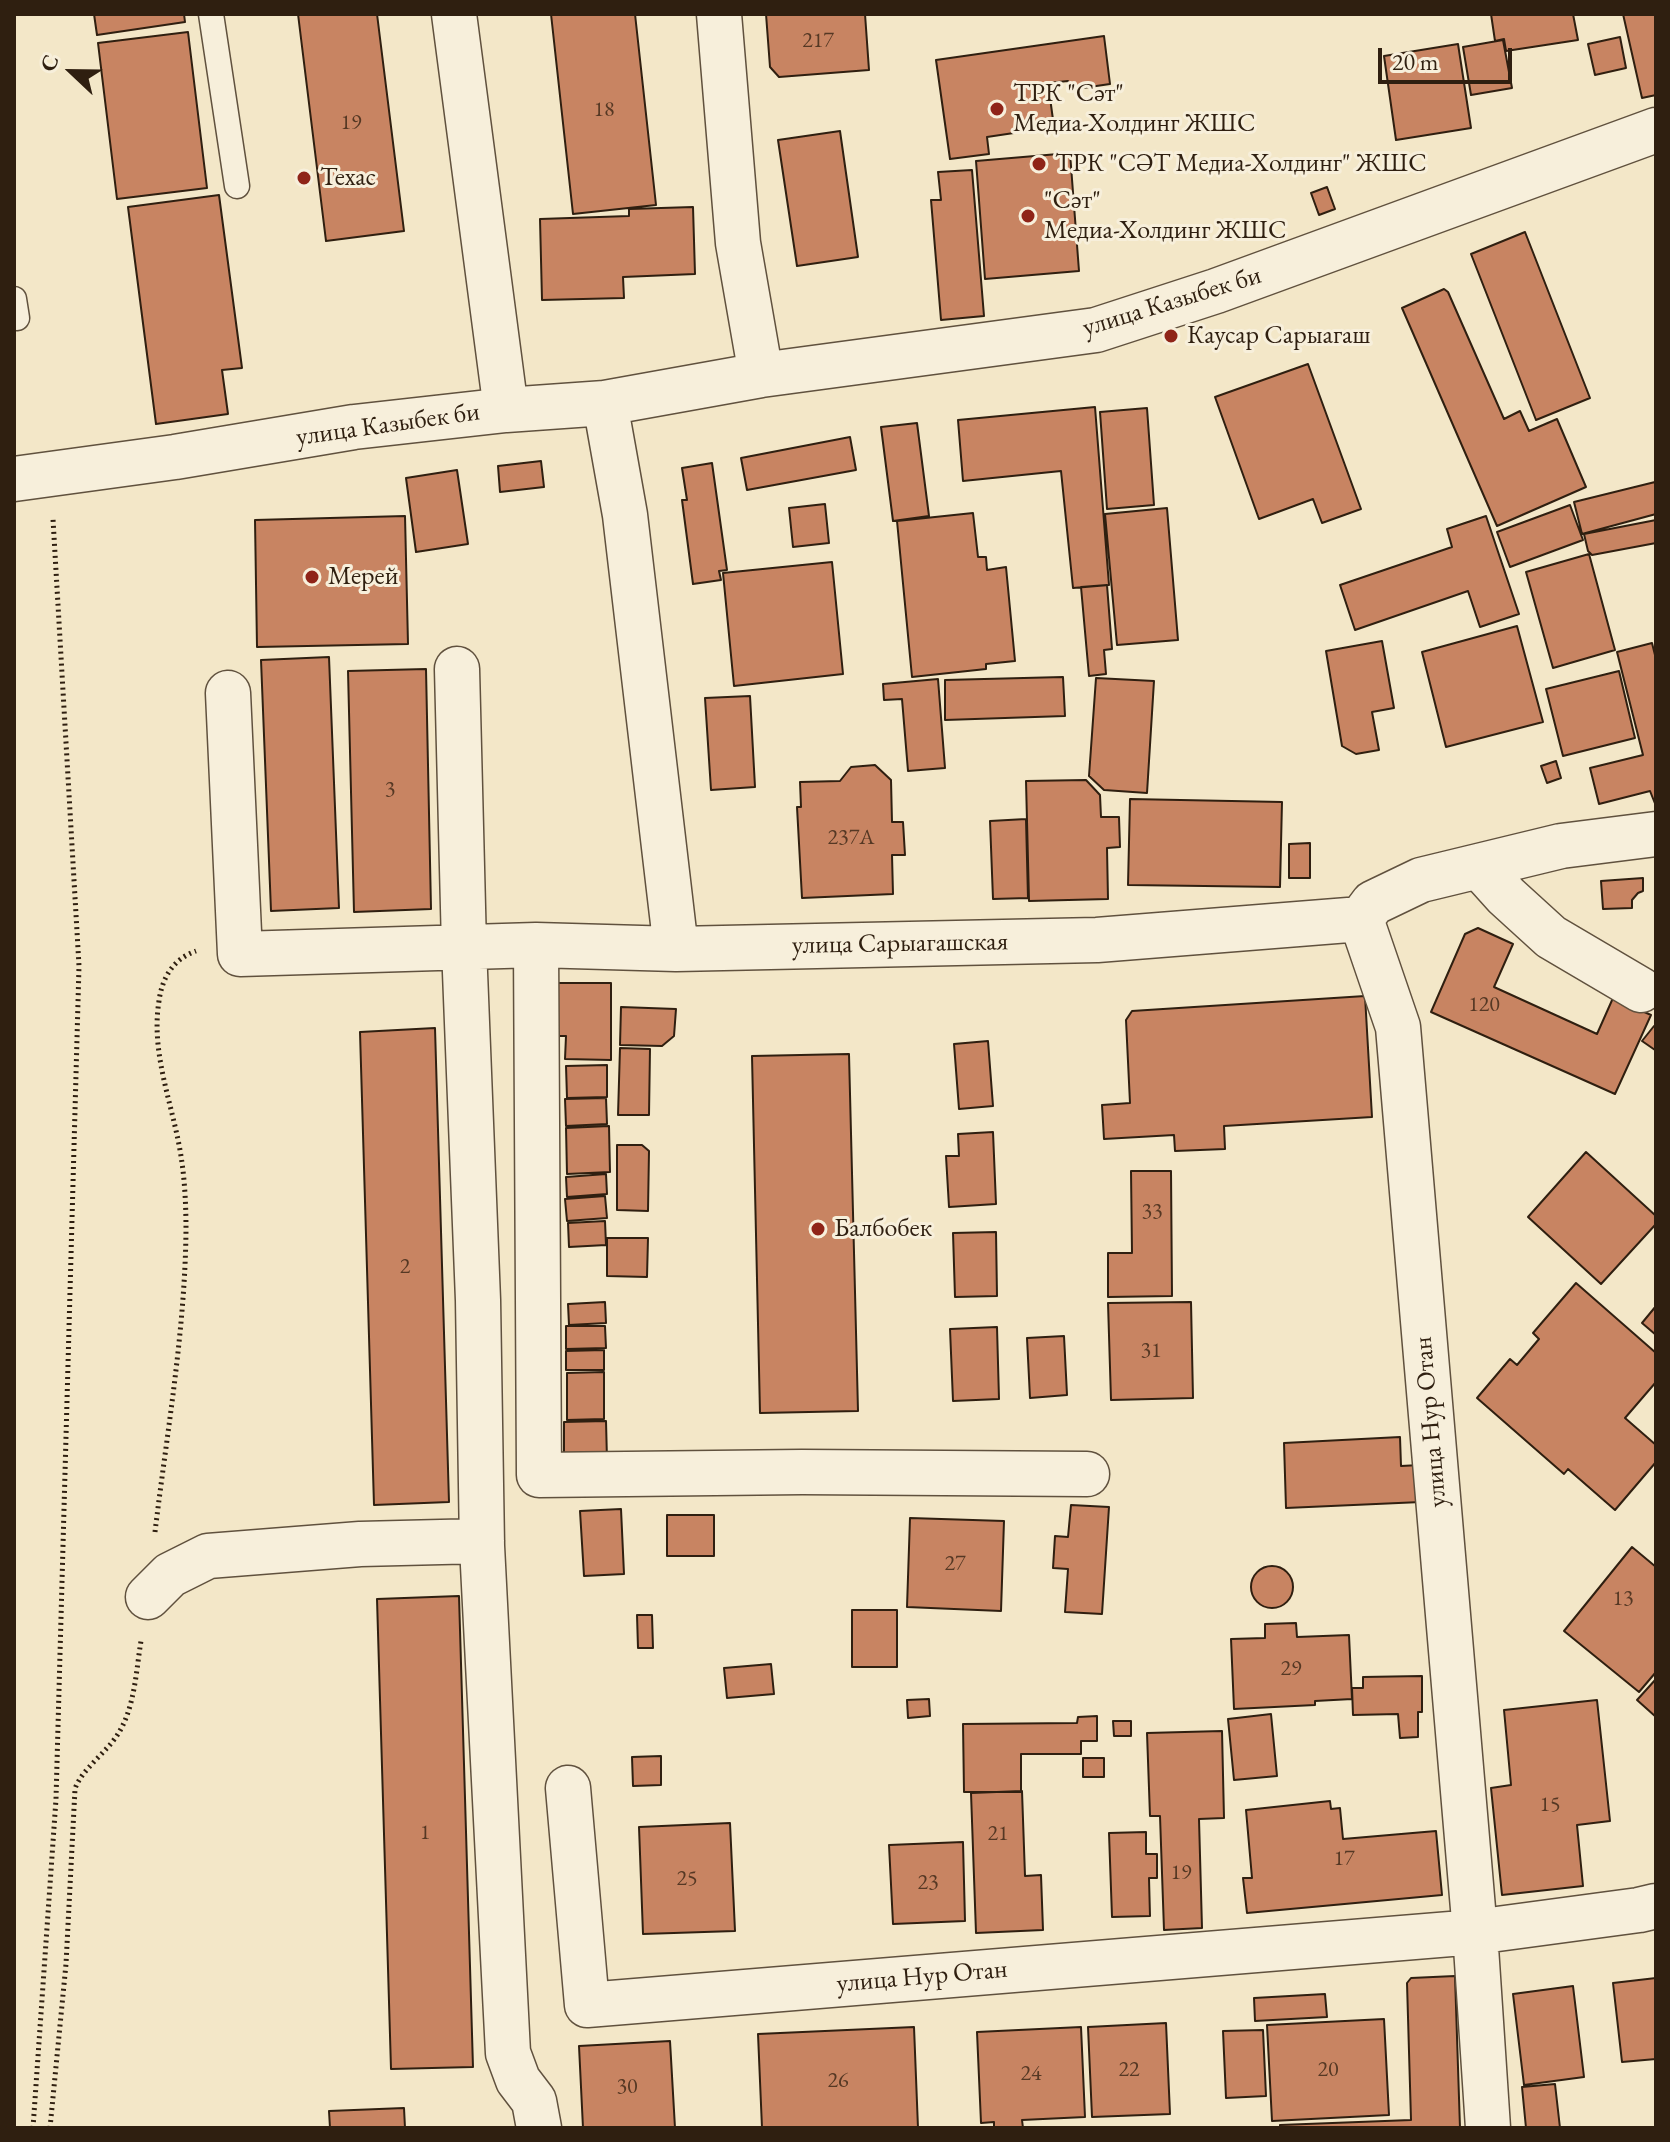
<!DOCTYPE html>
<html>
<head>
<meta charset="utf-8">
<style>
  body { margin:0 }
  #map { position:relative; width:1670px; height:2142px; overflow:hidden; background:#f3e7c8; font-family:"EB Garamond",serif }
  canvas { display:block }
  .frame { position:absolute; inset:0; border:16px solid #2f1f10; pointer-events:none }
  .north { position:absolute; left:32px; top:32px; width:80px; height:80px; -webkit-text-stroke:6px #f7efdb; paint-order:stroke; rotate:292deg; font-size:22px; font-weight:700; line-height:32px; text-align:center; color:#2f1f10 }
  .north::after { content:''; display:block; margin:auto; width:28px; height:36px; background:#2f1f10; clip-path:polygon(50% 0,100% 100%,50% 72%,0 100%) }
  .scale { position:absolute; left:1378px; top:48px; width:134px; height:36px; box-sizing:border-box; border:4px solid #2f1f10; border-top:0; padding-left:10px; font-size:24px; line-height:28px; white-space:nowrap; color:#2f1f10; -webkit-text-stroke:6px #f7efdb; paint-order:stroke }
</style>
</head>
<body>
<div id="map">
<canvas width="1670" height="2142"></canvas>
<div class="frame"></div>
<div class="north">С</div>
<div class="scale">20 m</div>
</div>
<script>
const ctx = document.querySelector('canvas').getContext('2d');
ctx.lineJoin = 'round';
function paint(path, color) { ctx.fillStyle = color; ctx.fill(path, 'evenodd'); }
function stroke(path, color, width, dash) { ctx.strokeStyle = color; ctx.lineWidth = width; ctx.lineCap = dash ? 'butt' : 'round'; ctx.setLineDash(dash || []); ctx.stroke(path); }
function drawText(font, color, halo, rows, align = 'center') {
  ctx.font = font + ' "EB Garamond",serif'; ctx.lineWidth = 6; ctx.setLineDash([]); ctx.textBaseline = 'middle'; ctx.strokeStyle = halo; ctx.fillStyle = color; for (const [text, x, y, turn = 0] of rows) {
    ctx.save(); ctx.translate(x, y); ctx.rotate((+turn || 0) * Math.PI / 180); ctx.textAlign = isNaN(turn) ? turn : align; if (halo) ctx.strokeText(text, 0, 0); ctx.fillText(text, 0, 0); ctx.restore();
  }
}
const building = new Path2D(`
  M94,14H184L185,22L97,35Z
  M298,14H377L404,231L326,241Z
  M551,14H635L656,205L573,214Z
  M766,14H865L869,70L779,77L770,67Z
  M1491,14H1573L1578,40L1506,51L1504,39L1495,41Z
  M1623,14H1656V95L1642,98Z
  M188,32L207,188L117,199L98,43Z
  M1104,36L1110,84L1069,90L1068,81L1048,83L1054,127L987,137L989,154L950,159L936,60Z
  M1620,37L1626,68L1595,75L1588,44Z
  M1503,40L1512,88L1471,95L1463,47Z
  M1458,44L1471,128L1396,140L1384,56Z
  M840,131L858,257L797,266L778,140Z
  M1070,153L1079,271L985,279L976,161Z
  M972,170L984,316L941,320L931,200H941L938,172Z
  M1327,187L1335,209L1319,215L1311,193Z
  M219,195L242,368L222,370L228,414L156,424L128,207Z
  M693,207L695,274L623,277L624,298L542,300L540,219L629,216V209Z
  M1525,232L1590,398L1536,420L1471,254Z
  M1444,289L1448,292L1504,419L1520,411L1529,431L1557,419L1586,487L1497,526L1402,308Z
  M1308,364L1361,509L1322,523L1313,499L1259,519L1215,397Z
  M1095,407L1109,585L1073,588L1061,471L963,481L958,420Z
  M1147,408L1154,505L1107,509L1100,412Z
  M917,423L929,516L893,521L881,427Z
  M850,437L856,470L747,490L741,458Z
  M541,461L544,487L500,492L498,466Z
  M712,463L727,570L719,571L721,580L693,584L682,500H687L682,468Z
  M457,470L468,544L416,552L406,478Z
  M1655,482L1656,514L1582,534L1574,502Z
  M825,504L829,543L793,547L789,508Z
  M1570,505L1583,540L1510,567L1497,532Z
  M1167,508L1178,640L1117,645L1105,514Z
  M973,513L978,557H986L987,570L1006,567L1015,661L986,664V669L912,677L897,521Z
  M405,516L408,644L257,647L255,520Z
  M1486,516L1519,614L1480,627L1468,591L1355,630L1340,585L1452,547L1447,529Z
  M1656,520V543L1592,555L1588,551L1584,534Z
  M1589,554L1615,650L1553,668L1526,572Z
  M832,562L843,674L734,686L723,573Z
  M1107,585L1112,649L1104,650L1106,674L1089,676L1081,587Z
  M1517,626L1543,722L1446,747L1422,652Z
  M1382,641L1394,708L1372,712L1379,750L1356,754L1342,746L1326,651Z
  M1652,643L1656,659V806L1650,791L1599,804L1590,768L1643,755L1617,652Z
  M329,657L339,908L271,911L261,660Z
  M426,669L431,909L354,912L348,671Z
  M1619,671L1635,738L1563,756L1546,689Z
  M1063,677L1065,716L945,720V680Z
  M1096,678L1154,681L1147,793L1104,790L1089,776Z
  M938,679L945,768L908,771L902,699L884,700L883,684Z
  M750,696L755,787L711,790L705,698Z
  M1556,761L1561,778L1547,783L1541,766Z
  M875,765L891,780L892,822H903L905,855H892L893,894L802,898L797,807H801L800,782L840,781L851,767Z
  M1086,780L1100,795L1101,817H1119L1120,847L1107,848L1108,899L1029,901L1026,781Z
  M1130,799L1282,802L1280,887L1128,885Z
  M1026,819L1028,898L993,899L990,821Z
  M1310,843V878H1289V844Z
  M1643,878V891L1638,893L1632,900V908L1603,909L1601,881Z
  M1478,928L1513,944L1494,987L1597,1034L1613,998L1651,1015L1615,1094L1431,1012L1465,934Z
  M558,983H611V1060L565,1059L566,1036H557Z
  M1365,996L1372,1117L1224,1126L1225,1149L1175,1151L1174,1135L1104,1139L1102,1105L1130,1103L1126,1020L1132,1011Z
  M621,1007L676,1009L674,1036L662,1046L620,1045Z
  M1654,1026L1656,1027L1655,1050L1642,1041Z
  M435,1028L449,1502L374,1505L360,1032Z
  M988,1041L993,1106L959,1109L954,1044Z
  M620,1048L650,1049L649,1115H618Z
  M849,1054L858,1411L760,1413L752,1056Z
  M607,1065V1097L567,1098L566,1066Z
  M606,1098L607,1124L566,1126L565,1099Z
  M609,1126L610,1172L567,1174L566,1128Z
  M993,1132L996,1204L949,1207L946,1156H959L958,1134Z
  M617,1145H642L649,1151L648,1211L617,1210Z
  M1586,1152L1656,1216V1224L1601,1284L1528,1217Z
  M1131,1171H1171L1172,1296L1108,1297V1253H1132Z
  M606,1174L607,1194L567,1197L566,1177Z
  M605,1196L607,1218L567,1221L565,1199Z
  M605,1221L606,1245L569,1247L568,1223Z
  M996,1232L997,1296L955,1297L953,1233Z
  M607,1238H648L647,1277L607,1276Z
  M1576,1283L1656,1353V1382L1625,1418L1656,1445V1462L1615,1510L1568,1469L1564,1474L1477,1398L1510,1359L1517,1365L1539,1339L1533,1333Z
  M605,1302L606,1323L569,1325L568,1304Z
  M1191,1302L1193,1398L1111,1400L1108,1303Z
  M1656,1306V1335L1642,1323Z
  M566,1326H605L606,1348L566,1349Z
  M997,1327L999,1399L953,1401L950,1329Z
  M1064,1336L1067,1395L1030,1398L1027,1338Z
  M604,1350V1370H566V1351Z
  M604,1372V1419L567,1420V1373Z
  M606,1421L607,1460L564,1461V1422Z
  M1400,1437L1401,1466L1420,1465L1421,1502L1286,1508L1284,1443Z
  M1071,1505L1109,1507L1102,1614L1065,1612L1068,1569L1053,1568L1055,1536L1068,1537Z
  M621,1509L624,1574L584,1576L580,1511Z
  M667,1515H714V1556H667Z
  M910,1518L1004,1521L1001,1611L907,1607Z
  M1632,1547L1656,1567V1672L1639,1692L1564,1631Z
  M1251 1587a21 21 0 1 1 42 0a21 21 0 1 1-42 0Z
  M459,1596L473,2067L391,2069L377,1599Z
  M852,1610H897V1667H852Z
  M637,1615H652L653,1648H638Z
  M1296,1623L1297,1637L1349,1635L1352,1699L1315,1701V1705L1234,1709L1231,1639L1265,1638V1624Z
  M771,1664L774,1694L727,1698L724,1668Z
  M1422,1676V1712H1418V1737L1400,1738L1398,1714L1353,1715L1352,1688H1363V1677Z
  M1656,1679V1717L1637,1700Z
  M929,1699L930,1716L908,1718L907,1700Z
  M1597,1700L1610,1821L1577,1825L1583,1886L1502,1895L1491,1788L1511,1785L1504,1710Z
  M1271,1714L1277,1776L1234,1780L1228,1719Z
  M1097,1716V1741H1081V1754H1021V1792H964L963,1724L1077,1723L1078,1717Z
  M1113,1721H1131V1736H1114Z
  M1222,1731L1224,1818L1199,1819L1202,1928L1164,1930L1160,1816H1150L1147,1733Z
  M661,1756V1785L633,1786L632,1757Z
  M1083,1758H1104V1777H1083Z
  M1022,1791L1025,1876L1041,1875L1043,1930L976,1933L971,1793Z
  M1330,1801L1331,1809L1340,1808L1343,1839L1436,1831L1442,1895L1247,1913L1243,1878H1252L1246,1810Z
  M730,1823L735,1931L643,1934L639,1827Z
  M1146,1832V1854H1157V1878H1149L1150,1916L1112,1917L1109,1833Z
  M963,1842L965,1921L893,1924L889,1845Z
  M1455,1976L1460,2128H1280V2125L1411,2120L1407,1983L1411,1978Z
  M1656,1978V2059L1622,2062L1613,1983Z
  M1573,1986L1584,2077L1524,2085L1513,1994Z
  M1325,1994L1327,2017L1255,2021L1254,1998Z
  M1384,2019L1389,2115L1272,2121L1267,2025Z
  M1166,2023L1170,2114L1092,2117L1088,2027Z
  M914,2027L918,2128H762L758,2034Z
  M1081,2027L1085,2117L1022,2120L1023,2128H994V2122L981,2123L977,2032Z
  M1263,2030L1266,2096L1226,2098L1223,2031Z
  M670,2041L675,2128H583L579,2046Z
  M1555,2084L1560,2128H1526L1522,2087Z
  M404,2108L405,2128H330L329,2111Z`);
paint(building, '#c88462');
stroke(building, '#2f1f10', 2);
const service = new Path2D(`
  M211,14L237,186
  M14,299L17,318`);
const minor = new Path2D(`
  M454,14L506,410
  M719,14L738,243L761,375
  M605,403L625,515L676,949
  M14,479L175,457L354,427L506,410L605,403L761,375L1096,330L1216,291L1656,130
  M457,669L464,947L478,1300L482,1546L508,2053L518,2080L534,2101L539,2128
  M228,693L240,954L536,945L676,949L1097,940L1361,919L1373,903L1421,880L1561,846L1656,834
  M1479,866L1506,896L1551,937L1641,990
  M1361,919L1398,1027L1475,1932L1488,2128
  M536,945L539,1475L802,1472L1087,1474
  M148,1597L170,1575L208,1556L360,1544L482,1541
  M568,1788L587,2005L1475,1932L1639,1910L1656,1906`);
stroke(service, '#60513e', 27);
stroke(minor, '#60513e', 47);
stroke(new Path2D(`
  M155,1532C167,1432 185,1331 186,1230C186,1208 185,1184 182,1163C175,1109 150,1056 159,1001C162,978 173,959 196,951
  M33,2128L56,1799L79,966L53,519
  M50,2128L66,1964L75,1789C81,1770 107,1752 118,1734C135,1707 136,1671 141,1641`), '#2f1f10', 5, [2, 4]);
stroke(service, '#f7efdb', 24);
stroke(minor, '#f7efdb', 44);
for (const [x, y, r, color] of [
  [997,109,8,"#8f2418"],
  [1039,164,8,"#8f2418"],
  [304,178,8,"#8f2418"],
  [1028,216,8,"#8f2418"],
  [1171,336,8,"#8f2418"],
  [312,577,8,"#8f2418"],
  [818,1229,8,"#8f2418"]
]) { const dot = new Path2D(); dot.arc(x, y, r, 0, 2 * Math.PI); ctx.fillStyle = color; ctx.fill(dot); stroke(dot, '#f7efdb', 3); }
drawText('22px', '#553824', null, [
  ["217",818,41],
  ["18",604,110],
  ["19",351,123],
  ["3",390,790],
  ["237А",851,838],
  ["120",1484,1005],
  ["33",1152,1212],
  ["2",405,1267],
  ["31",1151,1351],
  ["27",955,1564],
  ["13",1623,1599],
  ["29",1291,1669],
  ["15",1550,1805],
  ["1",425,1833],
  ["21",998,1834],
  ["17",1344,1859],
  ["19",1181,1873],
  ["25",687,1879],
  ["23",928,1883],
  ["22",1129,2070],
  ["20",1328,2070],
  ["24",1031,2074],
  ["26",838,2081],
  ["30",627,2087]
]);
drawText('26px', '#2f1f10', '#f7efdb', [
  ["ТРК \"Сәт\"",1013,94],
  ["Медиа-Холдинг ЖШС",1013,124],
  ["ТРК \"СӘТ Медиа-Холдинг\" ЖШС",1055,164],
  ["Техас",320,178],
  ["\"Сәт\"",1044,201],
  ["Медиа-Холдинг ЖШС",1044,231],
  ["Каусар Сарыагаш",1187,336],
  ["Мерей",328,577],
  ["Балбобек",834,1229]
], 'left');
drawText('26px', '#2f1f10', '#f7efdb', [
  ["улица Казыбек би",1172,302,-17],
  ["улица Казыбек би",388,425,-8],
  ["улица Сарыагашская",900,944,-1],
  ["улица Нур Отан",1431,1422,-95],
  ["улица Нур Отан",922,1977,-5]
]);
</script>
</body>
</html>
